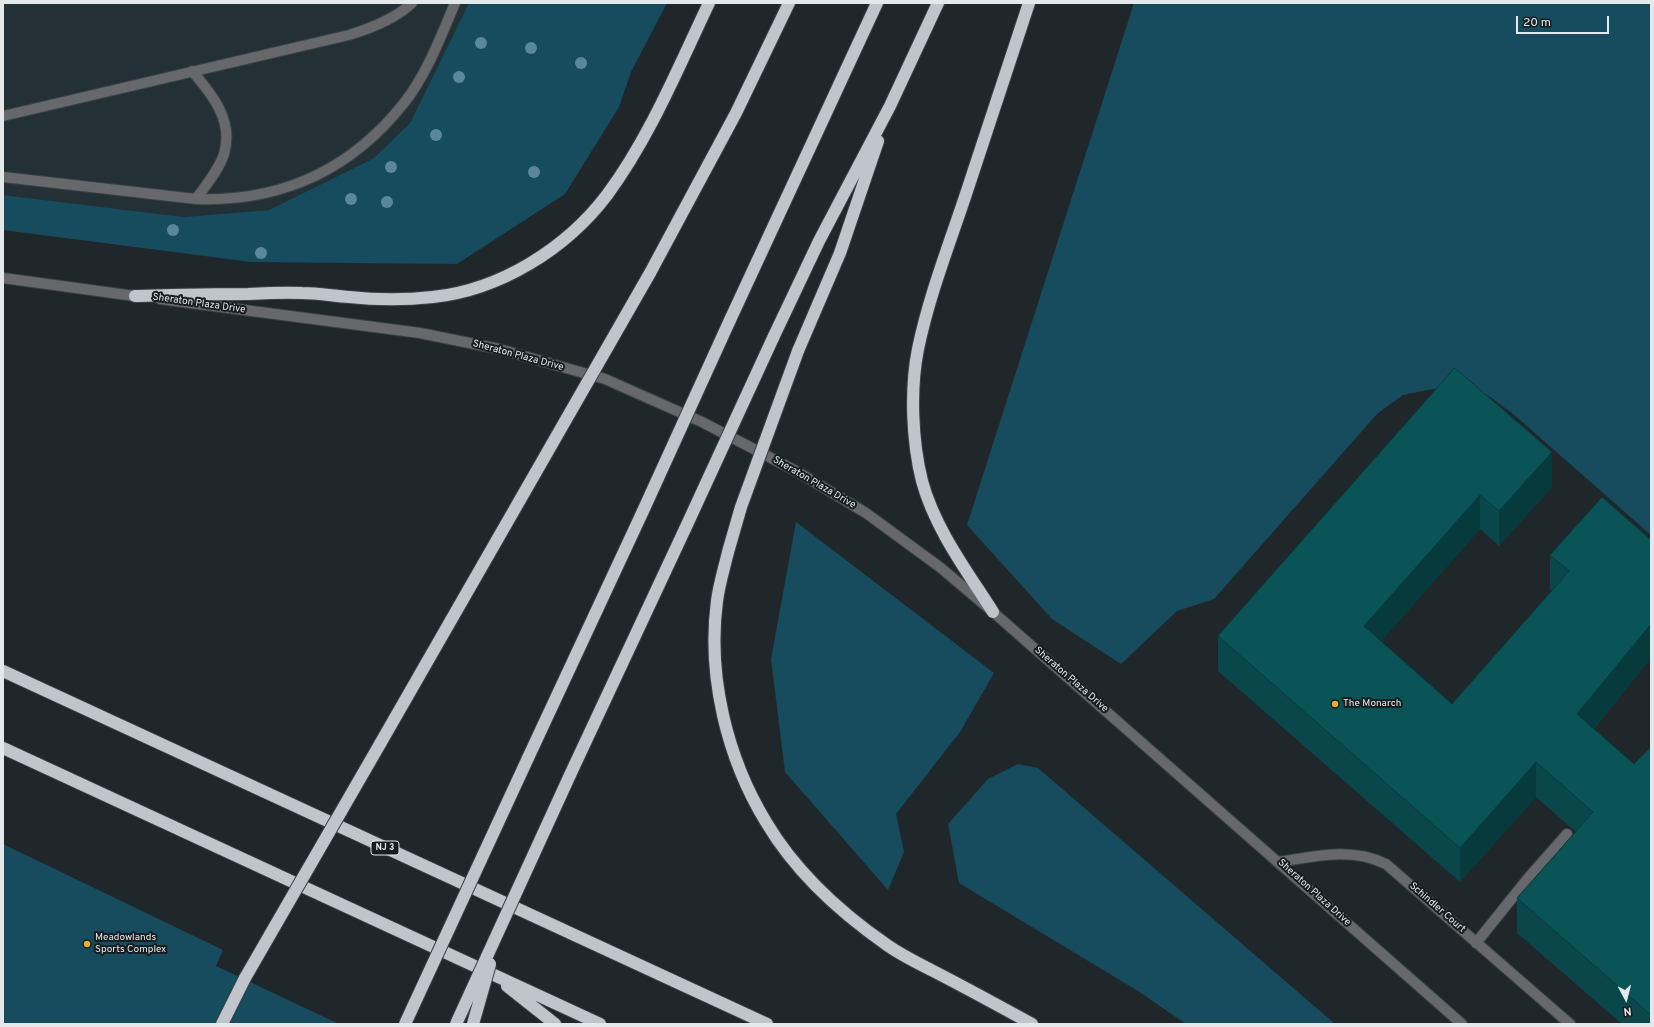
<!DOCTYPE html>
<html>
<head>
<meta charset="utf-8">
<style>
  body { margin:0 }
  #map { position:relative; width:1654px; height:1027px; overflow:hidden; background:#20272a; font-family:Overpass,sans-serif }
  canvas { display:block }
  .frame { position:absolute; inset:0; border:4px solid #e3e8ea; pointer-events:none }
  .north { position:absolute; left:1606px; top:979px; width:40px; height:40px; -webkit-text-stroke:3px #171d20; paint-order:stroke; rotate:173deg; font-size:11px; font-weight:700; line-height:16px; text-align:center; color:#e3e8ea }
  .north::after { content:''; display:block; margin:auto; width:14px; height:18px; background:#e3e8ea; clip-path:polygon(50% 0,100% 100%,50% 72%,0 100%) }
  .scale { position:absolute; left:1516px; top:16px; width:93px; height:18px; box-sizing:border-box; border:2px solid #e3e8ea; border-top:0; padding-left:5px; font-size:12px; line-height:14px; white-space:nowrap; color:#e3e8ea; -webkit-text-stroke:3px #171d20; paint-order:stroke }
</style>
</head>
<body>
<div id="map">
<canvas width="1654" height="1027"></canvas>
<div class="frame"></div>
<div class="north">N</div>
<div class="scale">20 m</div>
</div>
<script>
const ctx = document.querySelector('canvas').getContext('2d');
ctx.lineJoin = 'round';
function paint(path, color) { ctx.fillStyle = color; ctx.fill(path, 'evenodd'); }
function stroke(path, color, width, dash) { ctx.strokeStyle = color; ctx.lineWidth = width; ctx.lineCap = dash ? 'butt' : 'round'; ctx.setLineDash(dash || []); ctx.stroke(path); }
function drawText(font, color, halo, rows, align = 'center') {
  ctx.font = font + ' Overpass,sans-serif'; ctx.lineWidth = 4; ctx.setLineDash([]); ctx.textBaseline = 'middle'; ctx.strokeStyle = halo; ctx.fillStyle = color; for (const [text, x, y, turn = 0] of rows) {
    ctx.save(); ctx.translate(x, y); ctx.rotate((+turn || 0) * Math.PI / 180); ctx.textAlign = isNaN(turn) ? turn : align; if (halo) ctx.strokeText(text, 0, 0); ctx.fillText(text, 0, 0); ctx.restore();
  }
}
paint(new Path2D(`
  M3,3H469L410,123L374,158L269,210L184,217L3,195Z`), '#233137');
paint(new Path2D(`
  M469,3H667L631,72L619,107L565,194L457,264L251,262L3,230V195L184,217L269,210L374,158L410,123Z
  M1134,3H1651V535L1512,413L1489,396L1464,387L1433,389L1403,395L1377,414L1214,599L1177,611L1121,664L1052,619L967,525Z
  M796,522L994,673L960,732L896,814L904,852L888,890L785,772L771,659Z
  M1018,764L1038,768L1335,1024H1186L1138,991L959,883L948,824L988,779Z
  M3,844L223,950L216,966L339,1024H3Z`), '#174b5e');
const service = new Path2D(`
  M192,71C212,94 234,121 224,154C219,170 206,185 196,199
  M3,116L349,35C372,28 395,19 412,3
  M3,177L196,199C282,202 351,170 404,103C427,74 441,36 455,3
  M1476,943L1529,877L1567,834`);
const minor = new Path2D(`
  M1279,862C1315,856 1352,847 1386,864L1570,1024`);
const tertiary = new Path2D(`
  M3,278L142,297
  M160,299L420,333L499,349L605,379L702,422L796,471L866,513L941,568L993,612L1462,1024`);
const motorway = new Path2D(`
  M650,273L736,113L789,3
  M135,296C173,295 210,294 248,294C266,293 284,292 302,293C318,293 334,296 349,297C376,300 406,300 433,297C500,290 566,249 607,195C650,137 678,68 709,3
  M730,320L877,3
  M773,338L819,241L890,106L938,3
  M798,351L840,253L878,141
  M728,552C724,569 719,585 717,601C707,676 727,758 766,822C795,871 841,913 887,945C904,957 922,965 939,974C970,990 1001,1007 1032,1024
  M993,612C967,571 935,529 922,481C912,441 910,389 918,349C929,296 949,245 966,194C987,130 1008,67 1029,3
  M3,671L767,1024
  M380,744L536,472
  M3,748L600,1024
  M528,758L643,511
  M570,775L685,529
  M507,986L555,1024
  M222,1024L245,978`);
stroke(service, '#3b4245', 12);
stroke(minor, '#3b4245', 12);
stroke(tertiary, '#3b4245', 12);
stroke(motorway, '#3b4245', 14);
stroke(service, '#66686b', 10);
stroke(minor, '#66686b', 10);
stroke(tertiary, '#66686b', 10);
stroke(motorway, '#c0c5cc', 12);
const motorwayBridge = new Path2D(`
  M536,472L650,273
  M643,511L730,320
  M685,529L773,338
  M728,552L741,507L798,351
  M245,978L380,744
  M405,1024L528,758
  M456,1024L570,775
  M473,1024L490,964`);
stroke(motorwayBridge, '#3b4245', 14, []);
stroke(motorwayBridge, '#c0c5cc', 12);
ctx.fillStyle = '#5a879b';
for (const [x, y] of [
  [481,43],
  [531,48],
  [581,63],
  [459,77],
  [436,135],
  [391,167],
  [534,172],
  [351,199],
  [387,202],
  [173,230],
  [261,253]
]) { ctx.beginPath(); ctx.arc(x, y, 6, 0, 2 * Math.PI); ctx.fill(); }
paint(new Path2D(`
  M1552,452V487L1499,546L1480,529L1381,641L1452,704L1552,591L1550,590V555L1651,540V658L1594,729L1634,764L1651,747V1024H1622L1517,933V898L1576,832L1536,797L1460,882L1218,671V636Z`), '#09474a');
paint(new Path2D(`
  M1552,452V487L1499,546V511Z
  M1480,495V529L1364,661V626Z
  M1651,624V658L1577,749V714Z
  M1536,762V797L1460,882V848Z`), '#073a3c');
const building = new Path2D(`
  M1455,368L1552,452L1499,511L1480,495L1364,626L1452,704L1569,571L1550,555L1602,497L1651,540V624L1577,714L1634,764L1651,747V1015L1517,898L1593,812L1536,762L1460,848L1218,636Z`);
paint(building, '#0a5356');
stroke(building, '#073a3c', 1);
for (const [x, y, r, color] of [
  [1335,704,4,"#e2af34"],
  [87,944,4,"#e2af34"]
]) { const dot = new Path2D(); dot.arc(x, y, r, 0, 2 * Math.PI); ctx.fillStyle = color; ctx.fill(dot); stroke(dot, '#171d20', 1.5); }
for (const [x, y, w] of [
  [385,848,28]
]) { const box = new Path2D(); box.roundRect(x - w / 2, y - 7, w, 14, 3); ctx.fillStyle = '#171d20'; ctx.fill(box); stroke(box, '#e3e8ea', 1); }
drawText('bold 9px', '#e3e8ea', null, [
  ["NJ 3",385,848]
]);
drawText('10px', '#e3e8ea', '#171d20', [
  ["Sheraton Plaza Drive",199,304,8],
  ["Sheraton Plaza Drive",518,356,15],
  ["Sheraton Plaza Drive",814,483,30],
  ["Sheraton Plaza Drive",1071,680,41],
  ["Sheraton Plaza Drive",1314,893,42],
  ["Schindler Court",1437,908,41]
]);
drawText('10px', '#e3e8ea', '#171d20', [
  ["The Monarch",1343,704],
  ["Meadowlands",95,938],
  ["Sports Complex",95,950]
], 'left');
</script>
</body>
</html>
